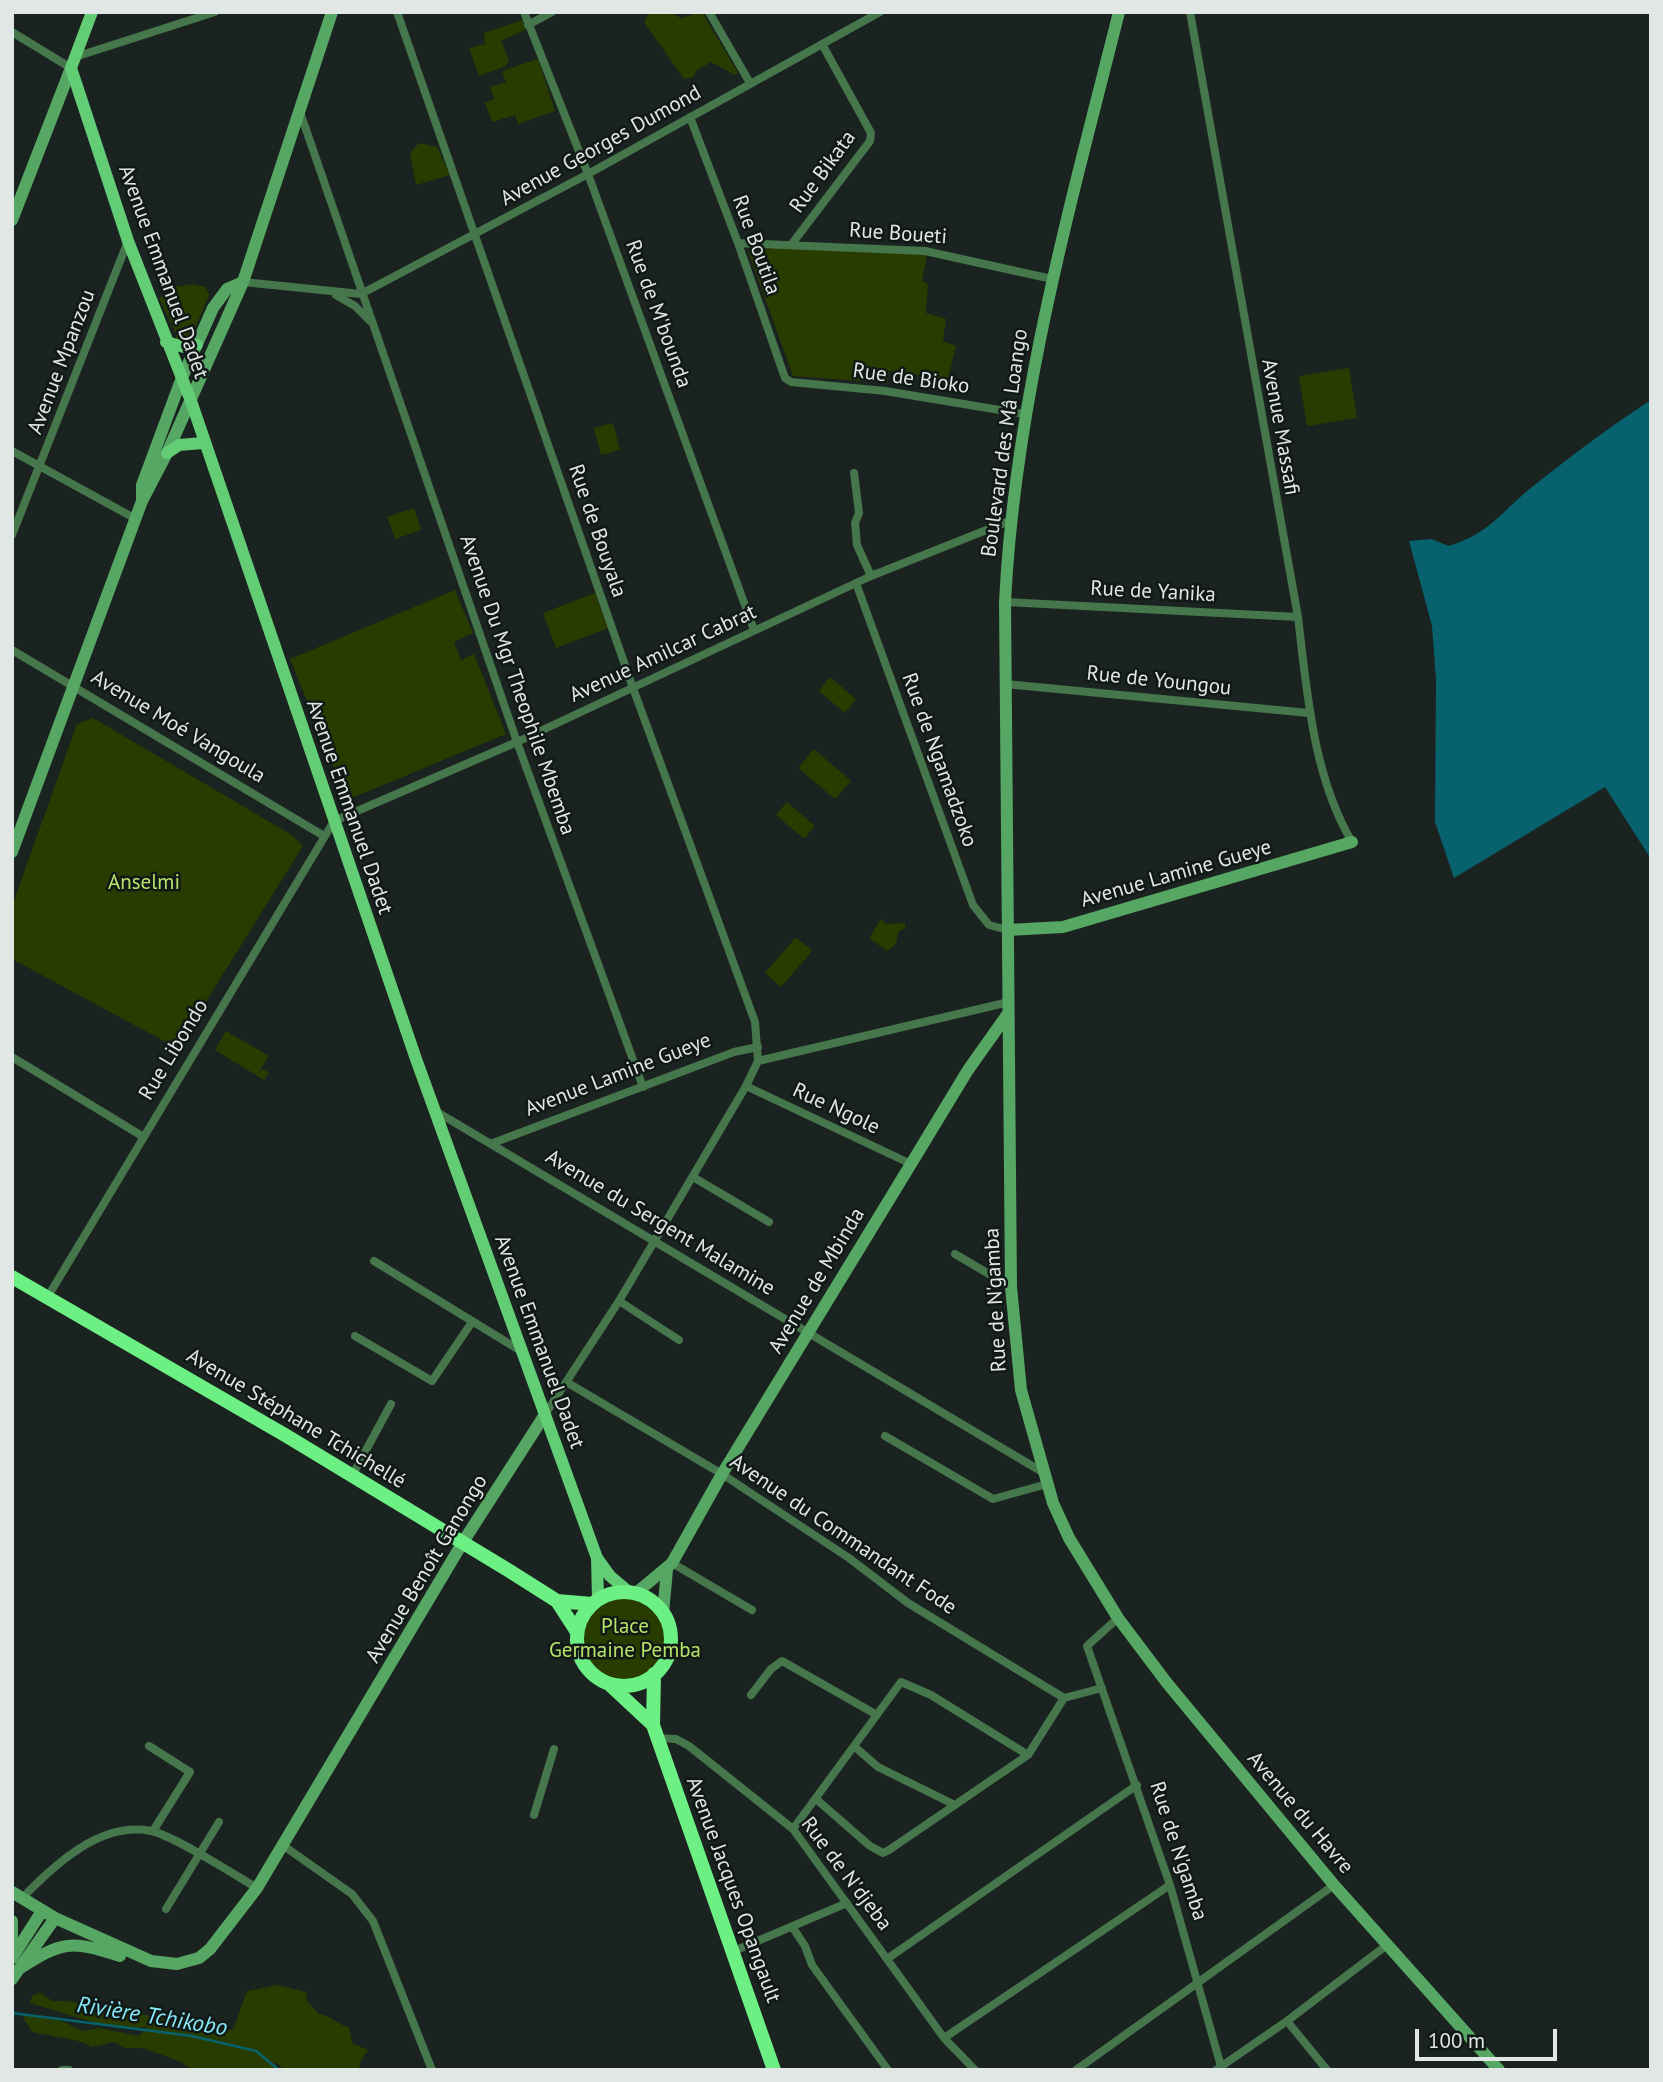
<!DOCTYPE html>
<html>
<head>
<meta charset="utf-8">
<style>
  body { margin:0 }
  #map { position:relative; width:1663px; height:2082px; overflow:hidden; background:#1a231f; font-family:"PT Sans",sans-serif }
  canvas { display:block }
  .frame { position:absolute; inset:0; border:14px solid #e1e7e4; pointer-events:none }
  .scale { position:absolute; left:1415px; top:2029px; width:142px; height:32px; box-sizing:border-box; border:4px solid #e1e7e4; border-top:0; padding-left:9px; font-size:21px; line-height:24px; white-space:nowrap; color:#e1e7e4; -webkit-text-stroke:5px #111916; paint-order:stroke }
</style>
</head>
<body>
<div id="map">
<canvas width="1663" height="2082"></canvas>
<div class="frame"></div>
<div class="scale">100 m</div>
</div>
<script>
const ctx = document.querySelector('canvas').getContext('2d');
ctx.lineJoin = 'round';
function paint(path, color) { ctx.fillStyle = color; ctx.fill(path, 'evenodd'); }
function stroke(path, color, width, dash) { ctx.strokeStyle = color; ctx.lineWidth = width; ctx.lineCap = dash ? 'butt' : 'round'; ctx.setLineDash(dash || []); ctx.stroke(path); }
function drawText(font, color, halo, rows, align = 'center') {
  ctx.font = font + ' "PT Sans",sans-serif'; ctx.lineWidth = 5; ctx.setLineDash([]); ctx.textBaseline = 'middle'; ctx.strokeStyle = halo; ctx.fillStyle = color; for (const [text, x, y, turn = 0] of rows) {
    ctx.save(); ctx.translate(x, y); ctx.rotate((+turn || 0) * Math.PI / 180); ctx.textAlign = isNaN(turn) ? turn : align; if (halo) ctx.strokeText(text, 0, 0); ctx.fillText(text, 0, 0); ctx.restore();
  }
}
paint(new Path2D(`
  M649,12H668L681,18L702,12L738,73L735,75L711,62L697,70L693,77L684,79L644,22Z
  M523,20L525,30L501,41L509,60L506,66L479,76L469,48L485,44L484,33Z
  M538,59L555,111L518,124L515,115L492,122L485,103L494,99L490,87L506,82L502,71Z
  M419,143L437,147L450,175L416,185L410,153Z
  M797,245L927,255L922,280L928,285L926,313L946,319L943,341L956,346L948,379L889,371L887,383L793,376L748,251Z
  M192,284L206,287L209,295L190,340L185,343L176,342V334L159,298L174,290V287Z
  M1349,368L1357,418L1307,426L1299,376Z
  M613,423L620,450L601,455L594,428Z
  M414,508L421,530L395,539L387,517Z
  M455,590L473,633L454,642L461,660L474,654L506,734L347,800L290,659Z
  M595,593L608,628L556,648L543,613Z
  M830,677L856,699L845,713L819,691Z
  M93,718L292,835L303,846L177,1048L12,959V906L77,724Z
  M814,749L851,781L835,799L798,768Z
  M787,802L815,826L804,839L776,815Z
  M881,919L886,924L905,923V928L898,932L896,944L887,951L869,938Z
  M796,937L812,951L781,987L765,973Z
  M226,1031L269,1056L259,1072L263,1069L269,1073L264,1080L215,1050Z
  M583 1640a42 42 0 1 1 84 0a42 42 0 1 1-84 0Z
  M278,1985L306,1992L307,2001L319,2014C331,2015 337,2025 349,2027L352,2043L368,2050L359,2063L360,2070H285L273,2060L279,2070H192L181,2062L143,2048H125L114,2042L92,2047L79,2041L32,2032L23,2018L25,2014C44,2014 66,2021 82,2031L99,2028L139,2036L147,2026C118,2035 62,2011 29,2003L33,1995L41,1993L52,2001H65L233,2030L247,1991Z`), '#293c00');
paint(new Path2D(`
  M1651,400V859L1605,787L1454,878L1435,822L1436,679L1432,626L1409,541L1431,539L1449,546C1490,533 1500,513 1532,487C1571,456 1609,427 1651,400Z`), '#07626e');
stroke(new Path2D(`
  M12,2013L192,2036L256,2051L279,2070`), '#07626e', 2.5);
stroke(new Path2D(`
  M397,12L633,688L755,1022L758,1061L746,1086L619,1301L544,1416
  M524,12L588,174L754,630
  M709,12L750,83
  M1190,12L1298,617C1307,692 1313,776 1352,842
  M528,25L552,12
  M12,32L71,68
  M75,57L215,12
  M300,112L517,742L643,1087
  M690,117L738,243L785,378L791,382L885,391L1024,414
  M738,243L925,251L1052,279
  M791,245L870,141L871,133L822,44
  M243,282L361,294L588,174L880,12
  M336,295L355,306L370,321
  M12,451L136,519
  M854,473L859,513L855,523L857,545L871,576
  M12,535L128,241
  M856,583L973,905L989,925L1008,930
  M1005,602L1298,617
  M12,650L324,836
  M1005,684L1309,713
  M12,1057L142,1136
  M758,1061L1009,1002
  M746,1086L911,1164
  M437,1112L1044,1473
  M493,1143L734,1052L758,1047
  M693,1177L769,1222
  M955,1254L1011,1287
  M374,1261L521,1351
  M47,1298L334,821L517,742L871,576L1009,521
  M619,1301L679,1340
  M355,1336L432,1381L472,1322
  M568,1383L722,1474L849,1558L908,1603L1064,1698L1102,1688
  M885,1436L993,1499L1047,1484
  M352,1476L391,1404
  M672,1563L752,1610
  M1118,1618L1087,1646L1170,1885L1222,2070
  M751,1695L771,1669L782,1661L877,1715
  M657,1738L676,1739L689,1746L793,1829L944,2038L975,2070
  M149,1746L190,1772L153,1831
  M855,1747L878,1767L955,1805
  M816,1799L870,1846L883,1853L889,1850L1028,1755L1064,1698
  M534,1815L554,1749
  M793,1829L901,1682L931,1695L1028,1755
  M281,1844L352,1894L373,1921L432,2070
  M21,1899C54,1866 99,1821 151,1831C173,1835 235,1875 257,1888
  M166,1909L219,1822
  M793,1928L805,1946L812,1965L888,2070
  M734,1951L847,1903
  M887,1959L1137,1785
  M1287,2021L1327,2070
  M944,2038L1170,1885
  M62,2070H69
  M1076,2070L1334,1885
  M1216,2070L1287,2021L1387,1945`), '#45764c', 8);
stroke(new Path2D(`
  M1119,12C1070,207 1015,400 1005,602L1011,1287L1021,1390L1053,1503L1069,1538L1118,1618L1167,1683L1334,1885L1499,2070
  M12,220L71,68
  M142,501V485L181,380L213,308L227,289L243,282
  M12,852L142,501L167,453L243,282L332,12
  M1008,930L1063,927L1352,842
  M636,1593L672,1563L722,1474L911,1164L968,1070L1007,1015
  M663,1613L667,1570
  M12,1892L55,1918L151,1961L177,1964L199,1958L210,1949L257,1888L463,1542L544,1416
  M12,1921V1941
  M12,1958L42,1911
  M19,1969C62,1941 71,1940 120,1956
  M12,1979L55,1918`), '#56a763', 12);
stroke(new Path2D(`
  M92,12L71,68L128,241L191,401L416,1059L597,1558L610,1576L629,1592
  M166,342L184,347L197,345
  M167,453L179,445L203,443
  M597,1558L598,1599`), '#62cd74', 12);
stroke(new Path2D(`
  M12,1277L285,1435L508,1570L557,1601L577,1632
  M577 1639a47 47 0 1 1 94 0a47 47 0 1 1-94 0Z
  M557,1601L592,1604
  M654,1674L653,1725L774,2070
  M608,1683L653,1725`), '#6cef83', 14);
drawText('21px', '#e1e7e4', '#111916', [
  ["Avenue Georges Dumond",601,146,-29],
  ["Rue Bikata",823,172,-54],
  ["Rue Boueti",898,234,4],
  ["Rue Boutila",756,245,70],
  ["Avenue Emmanuel Dadet",163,272,70],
  ["Rue de M'bounda",658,314,70],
  ["Avenue Mpanzou",62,362,-69],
  ["Rue de Bioko",911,379,8],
  ["Avenue Massafi",1280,427,80],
  ["Boulevard des Mâ Loango",1005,443,-82],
  ["Rue de Bouyala",597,531,71],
  ["Rue de Yanika",1153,592,3],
  ["Avenue Amilcar Cabrat",663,654,-25],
  ["Rue de Youngou",1159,681,6],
  ["Avenue Du Mgr Theophile Mbemba",517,685,71],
  ["Avenue Moé Vangoula",178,727,31],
  ["Rue de Ngamadzoko",939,760,70],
  ["Avenue Emmanuel Dadet",349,807,71],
  ["Avenue Lamine Gueye",1176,874,-16],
  ["Rue Libondo",174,1050,-59],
  ["Avenue Lamine Gueye",618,1075,-21],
  ["Rue Ngole",836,1109,25],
  ["Avenue du Sergent Malamine",660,1223,31],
  ["Avenue de Mbinda",817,1281,-59],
  ["Rue de N'gamba",996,1300,-93],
  ["Avenue Emmanuel Dadet",539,1342,70],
  ["Avenue Stéphane Tchichellé",296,1419,31],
  ["Avenue du Commandant Fode",843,1535,34],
  ["Avenue Benoît Ganongo",427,1569,-59],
  ["Avenue du Havre",1300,1813,50],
  ["Rue de N'gamba",1178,1851,72],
  ["Rue de N'djeba",846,1874,53],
  ["Avenue Jacques Opangault",733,1890,70]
]);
drawText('21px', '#b6e46b', '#111916', [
  ["Anselmi",144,883],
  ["Place",625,1627],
  ["Germaine Pemba",625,1651]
]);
drawText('italic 23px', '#86e8f8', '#111916', [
  ["Rivière Tchikobo",152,2017,9]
]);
</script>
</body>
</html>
